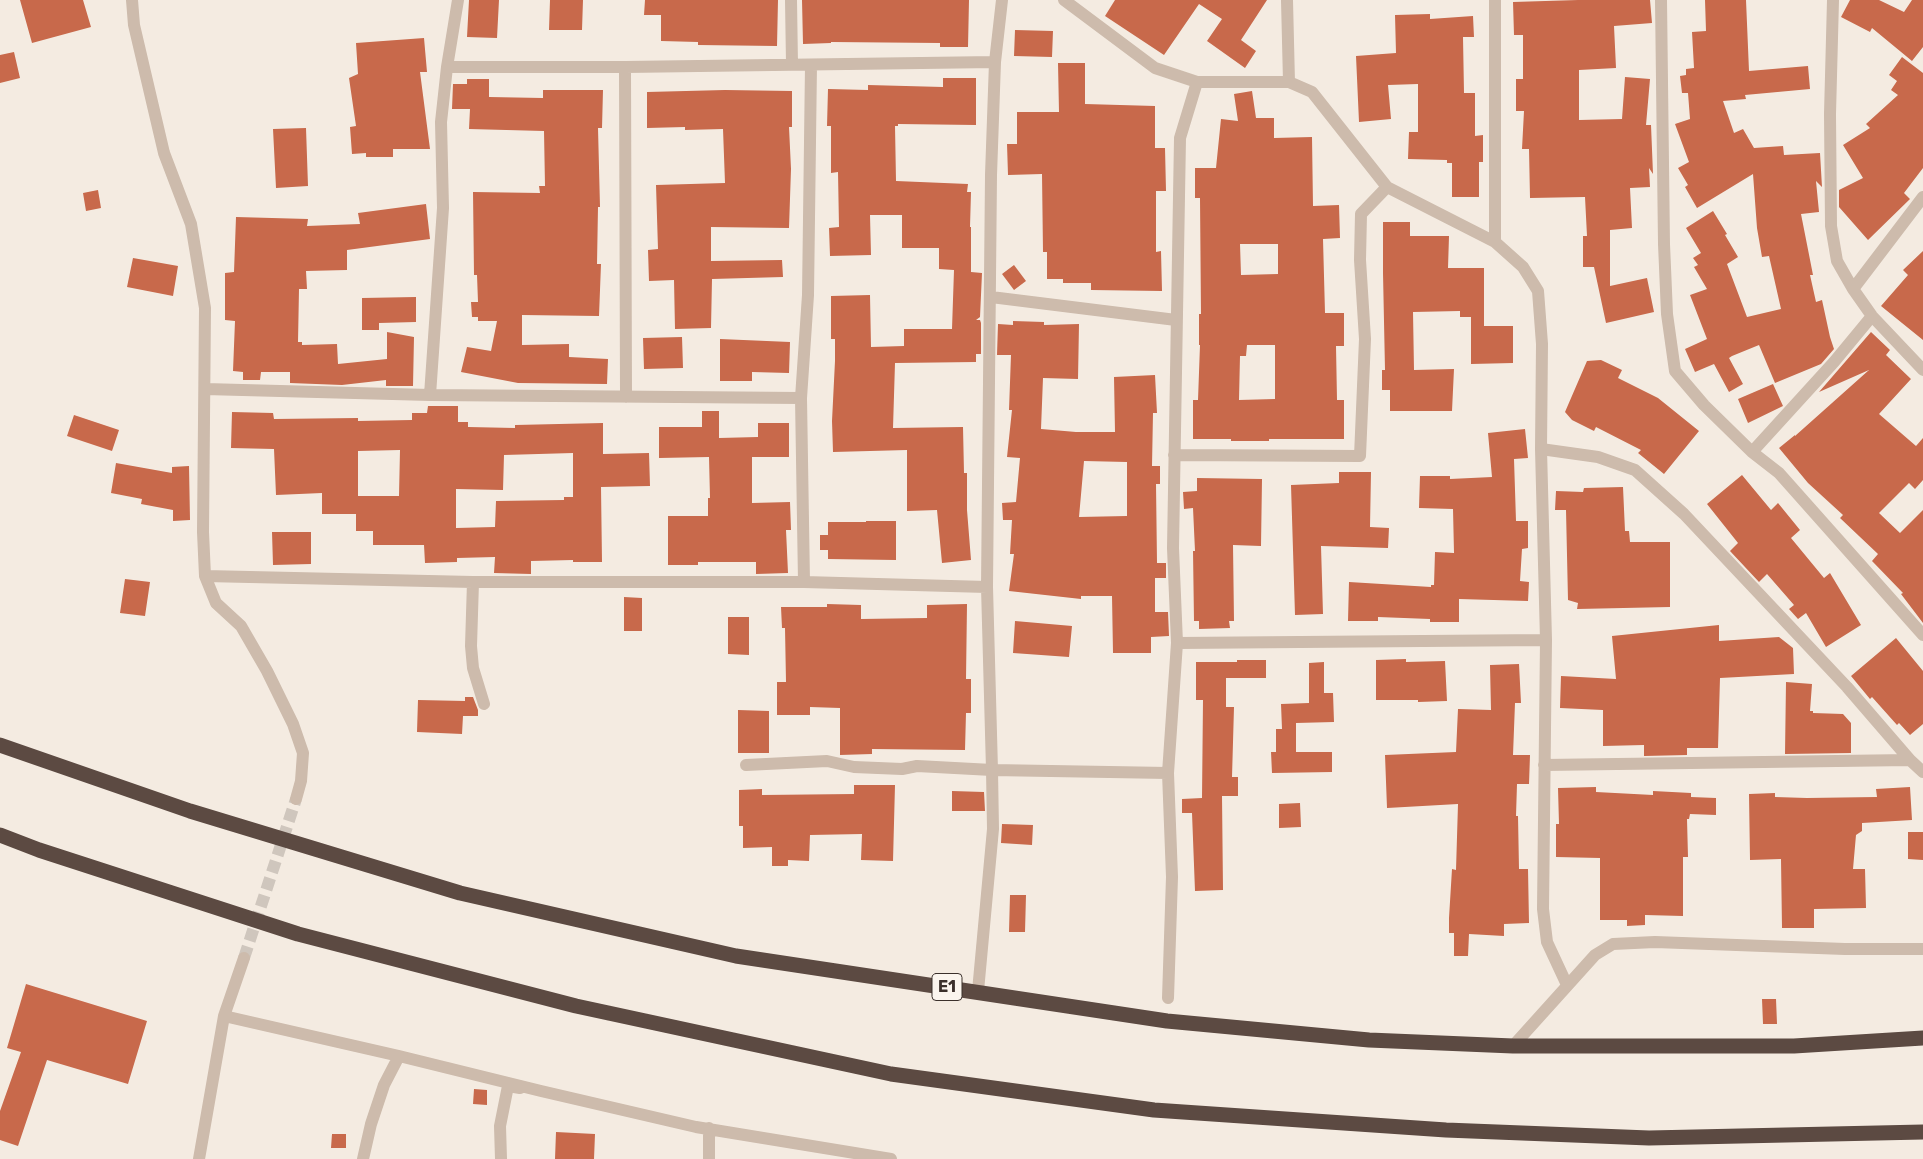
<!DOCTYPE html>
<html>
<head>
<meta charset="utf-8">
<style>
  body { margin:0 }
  canvas { display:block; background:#f4ebe1 }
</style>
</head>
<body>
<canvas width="1923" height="1159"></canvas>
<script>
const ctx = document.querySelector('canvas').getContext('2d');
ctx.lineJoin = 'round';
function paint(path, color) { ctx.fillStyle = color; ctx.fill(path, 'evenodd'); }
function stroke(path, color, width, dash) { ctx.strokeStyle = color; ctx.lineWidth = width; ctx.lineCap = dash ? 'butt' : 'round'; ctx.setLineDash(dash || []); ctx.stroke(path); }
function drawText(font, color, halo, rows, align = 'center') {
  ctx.font = font + ' Rubik,sans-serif'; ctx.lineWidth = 4.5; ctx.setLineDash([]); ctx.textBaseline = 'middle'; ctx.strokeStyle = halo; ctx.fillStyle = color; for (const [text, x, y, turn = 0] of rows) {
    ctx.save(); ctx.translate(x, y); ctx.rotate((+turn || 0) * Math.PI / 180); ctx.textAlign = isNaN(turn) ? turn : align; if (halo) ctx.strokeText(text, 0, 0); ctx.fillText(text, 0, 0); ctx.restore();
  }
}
paint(new Path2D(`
  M20,0H83L91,27L32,43Z
  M469,0H499L497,38L467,37Z
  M550,0H583L582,30H549Z
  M645,0H778L777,46L698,45V42L661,41V15H644Z
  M802,0H969L968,47H940V43L831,42V43L803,44Z
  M1115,0H1267L1241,40L1256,51L1245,68L1207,41L1222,19L1199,4L1164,55L1105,16Z
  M1578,0H1650L1652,23L1614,26L1616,68L1579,70V120L1622,119L1625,77L1650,79L1646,125H1651L1653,174L1649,168L1650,187L1630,188L1632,228L1610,230V286L1647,278L1654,312L1606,323L1594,267H1583V236H1587L1585,197L1530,198L1529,149H1522L1524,111H1516V79H1523V35H1514L1513,2Z
  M1705,0H1746L1749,71L1808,66L1810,89L1745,95L1746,99L1723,101L1734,133L1743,129L1754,148L1783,146L1784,155L1820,153L1822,187L1816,181L1819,212L1801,214L1813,275H1810L1816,302L1822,300L1830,337L1834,349L1821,364L1775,383L1759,345L1732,356L1729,358L1743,384L1729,392L1714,364L1695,372L1685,349L1707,339L1690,295L1707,289L1694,267L1698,265L1693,258L1701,253L1686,228L1713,211L1727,234L1725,235L1738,257L1727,264L1747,317L1781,309L1769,256L1762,257L1757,228L1753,174L1697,208L1685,187L1688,185L1678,168L1689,162L1675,124L1690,119L1688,93H1682L1680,76L1686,75V69L1694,68L1692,32L1706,31Z
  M1850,0H1879L1904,12L1912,0H1923V47L1912,61L1872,28L1870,32L1841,17Z
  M1430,14V19L1473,16L1474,37H1463L1464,93H1475V136L1483,135V162H1479V197H1452V163H1447V160L1408,159L1409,132H1418V84L1388,85L1391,119L1359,122L1356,56L1396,53L1395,15Z
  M1015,30L1053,31L1052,57L1014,56Z
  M424,38L427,72H420L430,149H393V157H366V153L352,154L350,127L356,126L349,78L358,74L356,43Z
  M14,52L20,78L0,83V55Z
  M1902,57L1923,73V168L1904,193L1910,199L1868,240L1839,207V190L1863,178L1843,145L1870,128L1866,124L1898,95L1891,90L1897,81L1889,75Z
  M1058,63H1085V104L1155,106V148H1165L1166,191H1156V252L1161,251L1162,291L1091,290V283H1063V279H1047V252H1043L1042,174L1008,175L1007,144H1017V112H1059Z
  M943,78H976V125L898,124V126H895L896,181L968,184L967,192H971L970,227H971V272L982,273L980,317L976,320H980L981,323V354H976V362L895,363L893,428L963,427L964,473H967V510L971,560L942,563L937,510L907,511V450L833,452L832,421L835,361V339H831V296L870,295L871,347L904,346V329H952L954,270L939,269V248H902V215H870L871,255L830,256L829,228L839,227L838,172L831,173V126H827L828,89L868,90V85L943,87Z
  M467,79H489V97L543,98V90H603L602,128H598L600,207H598L597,264H601L599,316L522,315V345L569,344V357L608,359L607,384L518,383L461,372L467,347L491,351L497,321H478V317H472L471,302H478L477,275H474L473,192L540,193L539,186H545L544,131L469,129L470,109H452L453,84H467Z
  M725,90L792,91V127H789L791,169L789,228L711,227V261L782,260L783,277L712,279L711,328L675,329L674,280L649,281L648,250L658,249L656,185L725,183L723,129L685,130V127L647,128V92Z
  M1252,91L1256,118H1274V138L1312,137L1313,206L1339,205L1340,238L1323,239L1325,313H1344V346H1336L1337,400H1344V439H1269V441H1231V439H1193V400H1198L1200,345H1199V314H1201L1200,198H1195V168H1216L1221,119L1238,121L1234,94ZM1240,244H1278V274L1241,275ZM1247,345H1275V399L1239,400L1240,356H1246Z
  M306,128L308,186L276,188L273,129Z
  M98,190L101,208L86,211L83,193Z
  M426,204L430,239L347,250V270L306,271L307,289H299L298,342H302V345L337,344L338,364L387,359V332L414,337L413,386H386V380L342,385L290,383V372H261L260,380H243V372L233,371L235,321L225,320V273L234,272L236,217L308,219L307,226L360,224L358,213Z
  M1383,222H1410V236H1449L1448,268H1484V326H1513V363L1471,364V317H1460V311L1413,312L1414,370L1454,369L1452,411H1390V390H1382V370H1385L1383,273Z
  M1923,251V340L1881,306L1908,275L1903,270Z
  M133,258L178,266L173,296L127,287Z
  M1014,265L1026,281L1014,290L1002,274Z
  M416,297V322L379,323V330H362V298Z
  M1013,321L1044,322V325L1079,324L1078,379L1043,378L1041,429L1076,432H1115L1114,377L1155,375L1157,413H1153L1152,466H1160V484H1156L1157,563H1166V578H1155V612H1168L1169,636L1151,637V653H1113L1112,596H1081V599L1009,591L1014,554H1010L1012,520H1003L1002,503L1016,502L1020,458L1007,457L1012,410H1009L1011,355H997L998,324L1013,325ZM1084,461L1127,462V516L1079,517Z
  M1871,332L1890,350L1886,355L1911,379L1879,414L1916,446L1923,438V480L1915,489L1909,483L1879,513L1900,533L1923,510V623L1901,594L1903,593L1872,561L1878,554L1840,518L1843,515L1808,483L1779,448L1795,435V436L1869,370L1819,392Z
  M682,337L683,368L644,369L643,338Z
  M720,339L790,342L789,373L752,372V381H720Z
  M1601,360L1622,370L1618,378L1658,398L1699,431L1664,474L1638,453L1641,450L1596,427L1594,431L1572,420L1565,412L1587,361Z
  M1773,384L1783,406L1748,423L1738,399Z
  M428,406H458V422H468V427L515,428V425L603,423V454L649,453L650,486L601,487L602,562H573V560L531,561V574L494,573L495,557L457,558V562L425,563L424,545H373V531H356V514H322V493L276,495L274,449L231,448L232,412L273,413L274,419L358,418V421L412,420V413H427ZM400,450L399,496H358V451ZM573,453V497H564V500L496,501L495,527L456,528V489L503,490L504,455Z
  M702,411H719V438L758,437V423H789V457H752V503L790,502L791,530H786L788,573L756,574V562H698V565H668V516H708V498H710L709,457L659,458V427H702Z
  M74,415L119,430L112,451L67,436Z
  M1525,429L1528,458L1514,459L1516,521H1528V548L1522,549L1520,581L1529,582L1528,601L1459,599V622H1430V619L1378,617V621H1348L1349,582L1431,587V585H1434L1435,552L1454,553L1453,509L1419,508L1420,476H1450V479L1492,477L1488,433Z
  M116,463L172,473V467L189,466L190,520L173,521V510L141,504L142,499L111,493Z
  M1339,472H1371L1370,527L1389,528L1388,548L1321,546L1323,614L1295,615L1291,485L1339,483Z
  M1742,475L1771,510L1778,503L1800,530L1791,538L1824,578L1830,573L1861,625L1826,647L1806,613L1798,619L1789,609L1794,605L1767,574L1759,582L1730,551L1738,543L1707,504Z
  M1197,478L1262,479L1261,546L1233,545L1234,621H1229L1230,628L1199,629V621H1194L1193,551H1195L1193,508L1184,509L1183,492L1197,491Z
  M1623,487L1625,531H1629L1630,542H1670V607L1577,609L1578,603L1568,600L1566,510H1555L1556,491L1583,492L1584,488Z
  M866,521H896V560L828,559V550H820V535H828V522H866Z
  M272,532H311V564L273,565Z
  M125,579L150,582L145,616L120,613Z
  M624,597L642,598V631H624Z
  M827,604L861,605V619L927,618V605L967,604L966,679H971V713H966L965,750L872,749V754L840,755V708L810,707V715H777V682H786L785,628H782L781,607H827Z
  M728,617H749V655L728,654Z
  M1015,621L1072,626L1069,657L1013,653Z
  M1719,625V641L1779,637L1793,648L1794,674L1720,678L1718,748H1687V755L1644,756V745L1603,746V710L1560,708L1561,676L1616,679L1612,636Z
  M1896,638L1923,671V724L1910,735L1899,723L1897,725L1872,697L1870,699L1851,676Z
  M1406,659V662L1445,661L1447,701L1418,702V700H1376V660Z
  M1237,660H1266V678H1226V707H1234L1232,777H1238V796H1222L1223,890L1195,891L1192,813H1182V799L1202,798L1203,700H1196V662H1237Z
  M1324,662V693H1333L1334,722L1296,723V752H1332V772L1272,773L1271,752H1276V729H1282L1281,704L1309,703V663Z
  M1519,664L1521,703H1515L1513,755H1530L1529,784H1517L1516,816H1518L1519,869H1528L1529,923L1504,924V936L1469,934L1468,956H1454V933H1449V918L1452,869L1456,870L1458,804L1387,808L1385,755L1456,752L1458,709L1491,710L1490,665Z
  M1786,682L1812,684L1810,711H1813V713L1843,714L1851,723V753L1785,754Z
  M465,697H473L478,710V716H463L462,734L417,732L418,700L465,701Z
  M738,710L769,711V753H738Z
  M854,785H895L893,861L861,860L862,834L810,835L809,861L788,860V866H772V847L743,848V826H739V790L762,789V795L854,794Z
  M1596,787V792L1653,795V791L1691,793V797L1716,798V815L1690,814L1689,819H1687L1688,857H1683V916L1645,915V925L1627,926V920H1600V858L1556,857V824H1559L1558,788Z
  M1910,787L1912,820L1862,823V831L1856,835L1853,869H1865L1866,908L1814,909V928H1782L1781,859L1750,860L1749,794L1775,793V797L1807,798L1877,797L1876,789Z
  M952,791L984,792L985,811H952Z
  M1300,803L1301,827L1279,828V804Z
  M1002,824L1033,825L1032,845L1001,843Z
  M1908,832H1923V860L1908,859Z
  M1010,895H1026L1025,932H1009Z
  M26,984L147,1021L128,1084L47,1060L18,1146L0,1140V1111L21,1052L7,1048Z
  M1762,999H1776L1777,1024H1763Z
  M474,1089L487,1090V1105L473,1104Z
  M556,1132L595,1134L594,1159H555Z
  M332,1134H346V1148H331Z`), '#c8694b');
stroke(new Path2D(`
  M244,958L296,799`), '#cfc6bd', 12, [12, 6]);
stroke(new Path2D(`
  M132,0L134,25L164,153L191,224L205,308L203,532L205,576L216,603L241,626L267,671L293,724L303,753L301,781L296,799
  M791,0L792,64
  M1064,0L1155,68L1197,82H1289L1312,92L1387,187L1495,242L1523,267L1538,291L1542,344L1541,449L1546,640L1543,909L1547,942L1567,985
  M1287,0L1289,82
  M1661,0L1664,244L1667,314L1675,371L1704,405L1752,452L1779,473L1923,635
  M1833,0L1830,114L1831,226L1837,261L1853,289L1872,316L1923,370
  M447,67H625L995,62
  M625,67L626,397
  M1495,242V0
  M1853,289L1923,197
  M991,297L1176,320
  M205,389L430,395L801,398
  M430,395L443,208L441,122L447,67L458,0
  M1541,449L1598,457L1635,470L1684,514L1847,687L1910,760L1923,772
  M1752,452L1834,362L1872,316
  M1174,455L1360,456L1365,339L1360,260L1361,214L1387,187
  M205,576L473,582H804L987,587
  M473,582L471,646L473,668L484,704
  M804,582L801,398L808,295L811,65
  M1177,643L1546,640
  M746,765L827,761L854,767L902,769L917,766L992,770L1168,773
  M1544,765L1910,760
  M978,991L993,829L992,770L987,587L991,175L995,62L1002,0
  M1168,998L1172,877L1168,773L1177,643L1173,548L1180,138L1197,82
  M224,1016L399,1056L541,1091L696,1127L891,1159
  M1513,1046L1595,955L1613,944L1655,942L1845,949H1923
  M709,1128V1159
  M199,1159L224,1016L244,958
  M363,1159L371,1124L384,1085L399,1056
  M501,1159L500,1126L508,1086L520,1088`), '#cdbbac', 12);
stroke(new Path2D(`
  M0,745L190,811L460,893L736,956L1167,1021L1369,1040L1513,1046H1794L1923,1038
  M0,835L39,850L298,934L576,1006L891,1074L1154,1110L1446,1130L1649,1138L1923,1132`), '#5c4a42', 15);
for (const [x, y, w] of [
  [947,987,30]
]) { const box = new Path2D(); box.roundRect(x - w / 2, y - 13.5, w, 27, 4); ctx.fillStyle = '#fbf5ee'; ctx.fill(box); stroke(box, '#3b302b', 1); }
drawText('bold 16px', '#3b302b', null, [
  ["E1",947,987]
]);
</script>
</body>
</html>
